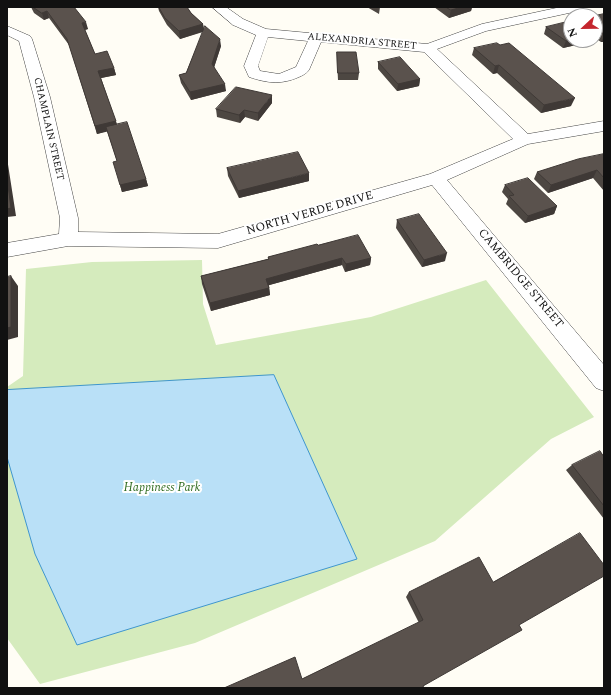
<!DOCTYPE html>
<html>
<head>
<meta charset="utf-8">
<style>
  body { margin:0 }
  #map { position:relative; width:611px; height:695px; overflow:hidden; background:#fffdf5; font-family:Spectral,serif }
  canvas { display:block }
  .frame { position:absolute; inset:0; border:8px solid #111; pointer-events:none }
  .north { position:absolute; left:563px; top:8px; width:40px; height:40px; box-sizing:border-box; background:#fff; border:1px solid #a0a0a0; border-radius:50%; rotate:248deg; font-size:11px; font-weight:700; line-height:16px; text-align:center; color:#111 }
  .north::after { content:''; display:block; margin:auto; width:14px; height:18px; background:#c4262e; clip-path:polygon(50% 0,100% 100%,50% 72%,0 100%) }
</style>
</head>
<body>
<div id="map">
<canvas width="611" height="695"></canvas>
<div class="frame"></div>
<div class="north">N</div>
</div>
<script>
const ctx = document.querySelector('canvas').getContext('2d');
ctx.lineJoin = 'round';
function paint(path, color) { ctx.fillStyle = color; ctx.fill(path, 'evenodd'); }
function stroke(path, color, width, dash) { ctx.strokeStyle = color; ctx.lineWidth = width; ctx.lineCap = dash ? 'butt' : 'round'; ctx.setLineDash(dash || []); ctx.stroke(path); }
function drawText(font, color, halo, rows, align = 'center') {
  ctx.font = font + ' Spectral,serif'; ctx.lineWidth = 4; ctx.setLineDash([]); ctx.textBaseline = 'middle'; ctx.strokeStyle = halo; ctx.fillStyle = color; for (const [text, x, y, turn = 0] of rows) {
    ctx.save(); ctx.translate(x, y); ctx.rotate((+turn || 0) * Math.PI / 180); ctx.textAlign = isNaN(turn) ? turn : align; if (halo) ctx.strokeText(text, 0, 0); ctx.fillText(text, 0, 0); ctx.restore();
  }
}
paint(new Path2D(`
  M202,260L203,304L216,345L371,317L486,280L594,417L551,439L435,541L195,643L40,684L7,638V387L23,376L26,269L92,262Z`), '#d5ebbd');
const water = new Path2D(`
  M274,375L357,559L77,645L35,554L7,457V390Z`);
paint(water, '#b9e0f7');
stroke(water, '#3f96cf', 1);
const minor = new Path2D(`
  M212,7H226L243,19L266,29L427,44L482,24L561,7H584L582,10L578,11L486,31L437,49L528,134L604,121V131L528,144L447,180L604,365V391L596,388L432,185L218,248L68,246L7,257V243L59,234L60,218L34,97L19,41L7,35V26L30,36L32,39L50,97L78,218V232L218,234L430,174L513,139L424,52L321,42L309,70C306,74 303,75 299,77C281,85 267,83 249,77L244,66L256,35L233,25ZM268,37L308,41L296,67L279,74L260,71L258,66Z`);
stroke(minor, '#444', 1);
paint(minor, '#fff');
paint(new Path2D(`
  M31,7H74L88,29L85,30L95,54L114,68L116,75L101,78L117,125L146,179L148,186L122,192L120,185L117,161L107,131L97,134L69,45L49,18L44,20L34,13Z
  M158,7H187L191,13L203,24L204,29L221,46L214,67L226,91L191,100L181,83L179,75L186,73L203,32L180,39L167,25L159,11Z
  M367,7H380L379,14Z
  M434,7H472L471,11L449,18Z
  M604,14V42H601L598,40L563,48L544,34L546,27Z
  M474,48L571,106L541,113L497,73L493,74L472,55Z
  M337,52L359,73L358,80H338L337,60Z
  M378,62L420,79L419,86L397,91L378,69Z
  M272,103L258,121L245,117L240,123L217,117L216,109Z
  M604,154V191L593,178L548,193L534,179L537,172Z
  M227,168L309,181L239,198L228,176Z
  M505,185L557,206L554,214L525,223L506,204L508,199L502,192Z
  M397,220L445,261L422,267L396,228Z
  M318,245L371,258L370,265L345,272L342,265L269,285L270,295L211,311L202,284L201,276L268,259V257Z
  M604,457V519L566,470L572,465Z
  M409,592L519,625L423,686L302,679L419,623L406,597Z`), '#4d4742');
paint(new Path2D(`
  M462,7H472L471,11L449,18L451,10Z
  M47,11L49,18L44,20L42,13Z
  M86,22L88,29L84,30L82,23Z
  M203,24L204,31L180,39L179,31Z
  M601,32L598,40L563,48L566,41L571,40H595V34Z
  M604,36V42H601Z
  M220,39L221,46L213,71L212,64Z
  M499,65L497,73L493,74L495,66Z
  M114,68L116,75L101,78L98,71Z
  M420,79L419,86L397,91L398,84Z
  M225,84L226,91L191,100L190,92Z
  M272,95V103L258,121V113Z
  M575,98L571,106L541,113L544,105Z
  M244,110L245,117L240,123L239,115Z
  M116,121L118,129L97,134L95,126Z
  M7,158L16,216L7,217Z
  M597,170L593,178L548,193L551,185Z
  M309,173V181L239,198L238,191Z
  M146,179L148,186L122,192L120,185Z
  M557,206L554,214L525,223L528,216Z
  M447,253L445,261L422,267L424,260Z
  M342,258V265L266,286V279Z
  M371,258L370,265L345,272L346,264Z
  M11,276L18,286V337L7,340V328Z
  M269,288L270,295L211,311L210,303Z`), '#3f3936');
const building = new Path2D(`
  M33,7H74L86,22L82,23L95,54L107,51L114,68L98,71L116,121L95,126L67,39L47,11L42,13Z
  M159,7H187L191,13L203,24L179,31L165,18Z
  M446,7H462L451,10Z
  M604,14V34L601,32L595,34V16Z
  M571,21V40L566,41L546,27Z
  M205,26L220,39L212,64L225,84L190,92L179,75L186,73Z
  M497,43L500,45L509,43L575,98L544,105L499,65L495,66L474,48Z
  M337,52H356L359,73H338Z
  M400,57L420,79L398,84L378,62Z
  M236,87L272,95L258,113L244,110L239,115L216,109Z
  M127,122L146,179L120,185L113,162L117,161L106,127Z
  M298,152L309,173L238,191L227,168Z
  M604,154V178L597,170L551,185L537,172L578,159Z
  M7,178L11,208L7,209Z
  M528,178L557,206L528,216L509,196L514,195L505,185Z
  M419,214L447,253L424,260L397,220Z
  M358,235L371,258L346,264L342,258L266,279L269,288L210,303L201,276L269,259L268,257L317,244L318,245Z
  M11,276V327L7,328V277Z
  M600,451L604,457V506L572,465Z
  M580,533L604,565V576L519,625L522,630L423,686L424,688H224L295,657L302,679L423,620L409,592L479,557L493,582Z`);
paint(building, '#5a524d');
stroke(building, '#3f3936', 1);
drawText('10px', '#111', '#fff', [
  ["ALEXANDRIA STREET",362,42,5],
  ["CHAMPLAIN STREET",48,129,77]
]);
drawText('12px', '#111', '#fff', [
  ["NORTH VERDE DRIVE",310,214,-16],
  ["CAMBRIDGE STREET",520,279,50]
]);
drawText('italic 12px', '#2f6b1f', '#fff', [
  ["Happiness Park",162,489]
]);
</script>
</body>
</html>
